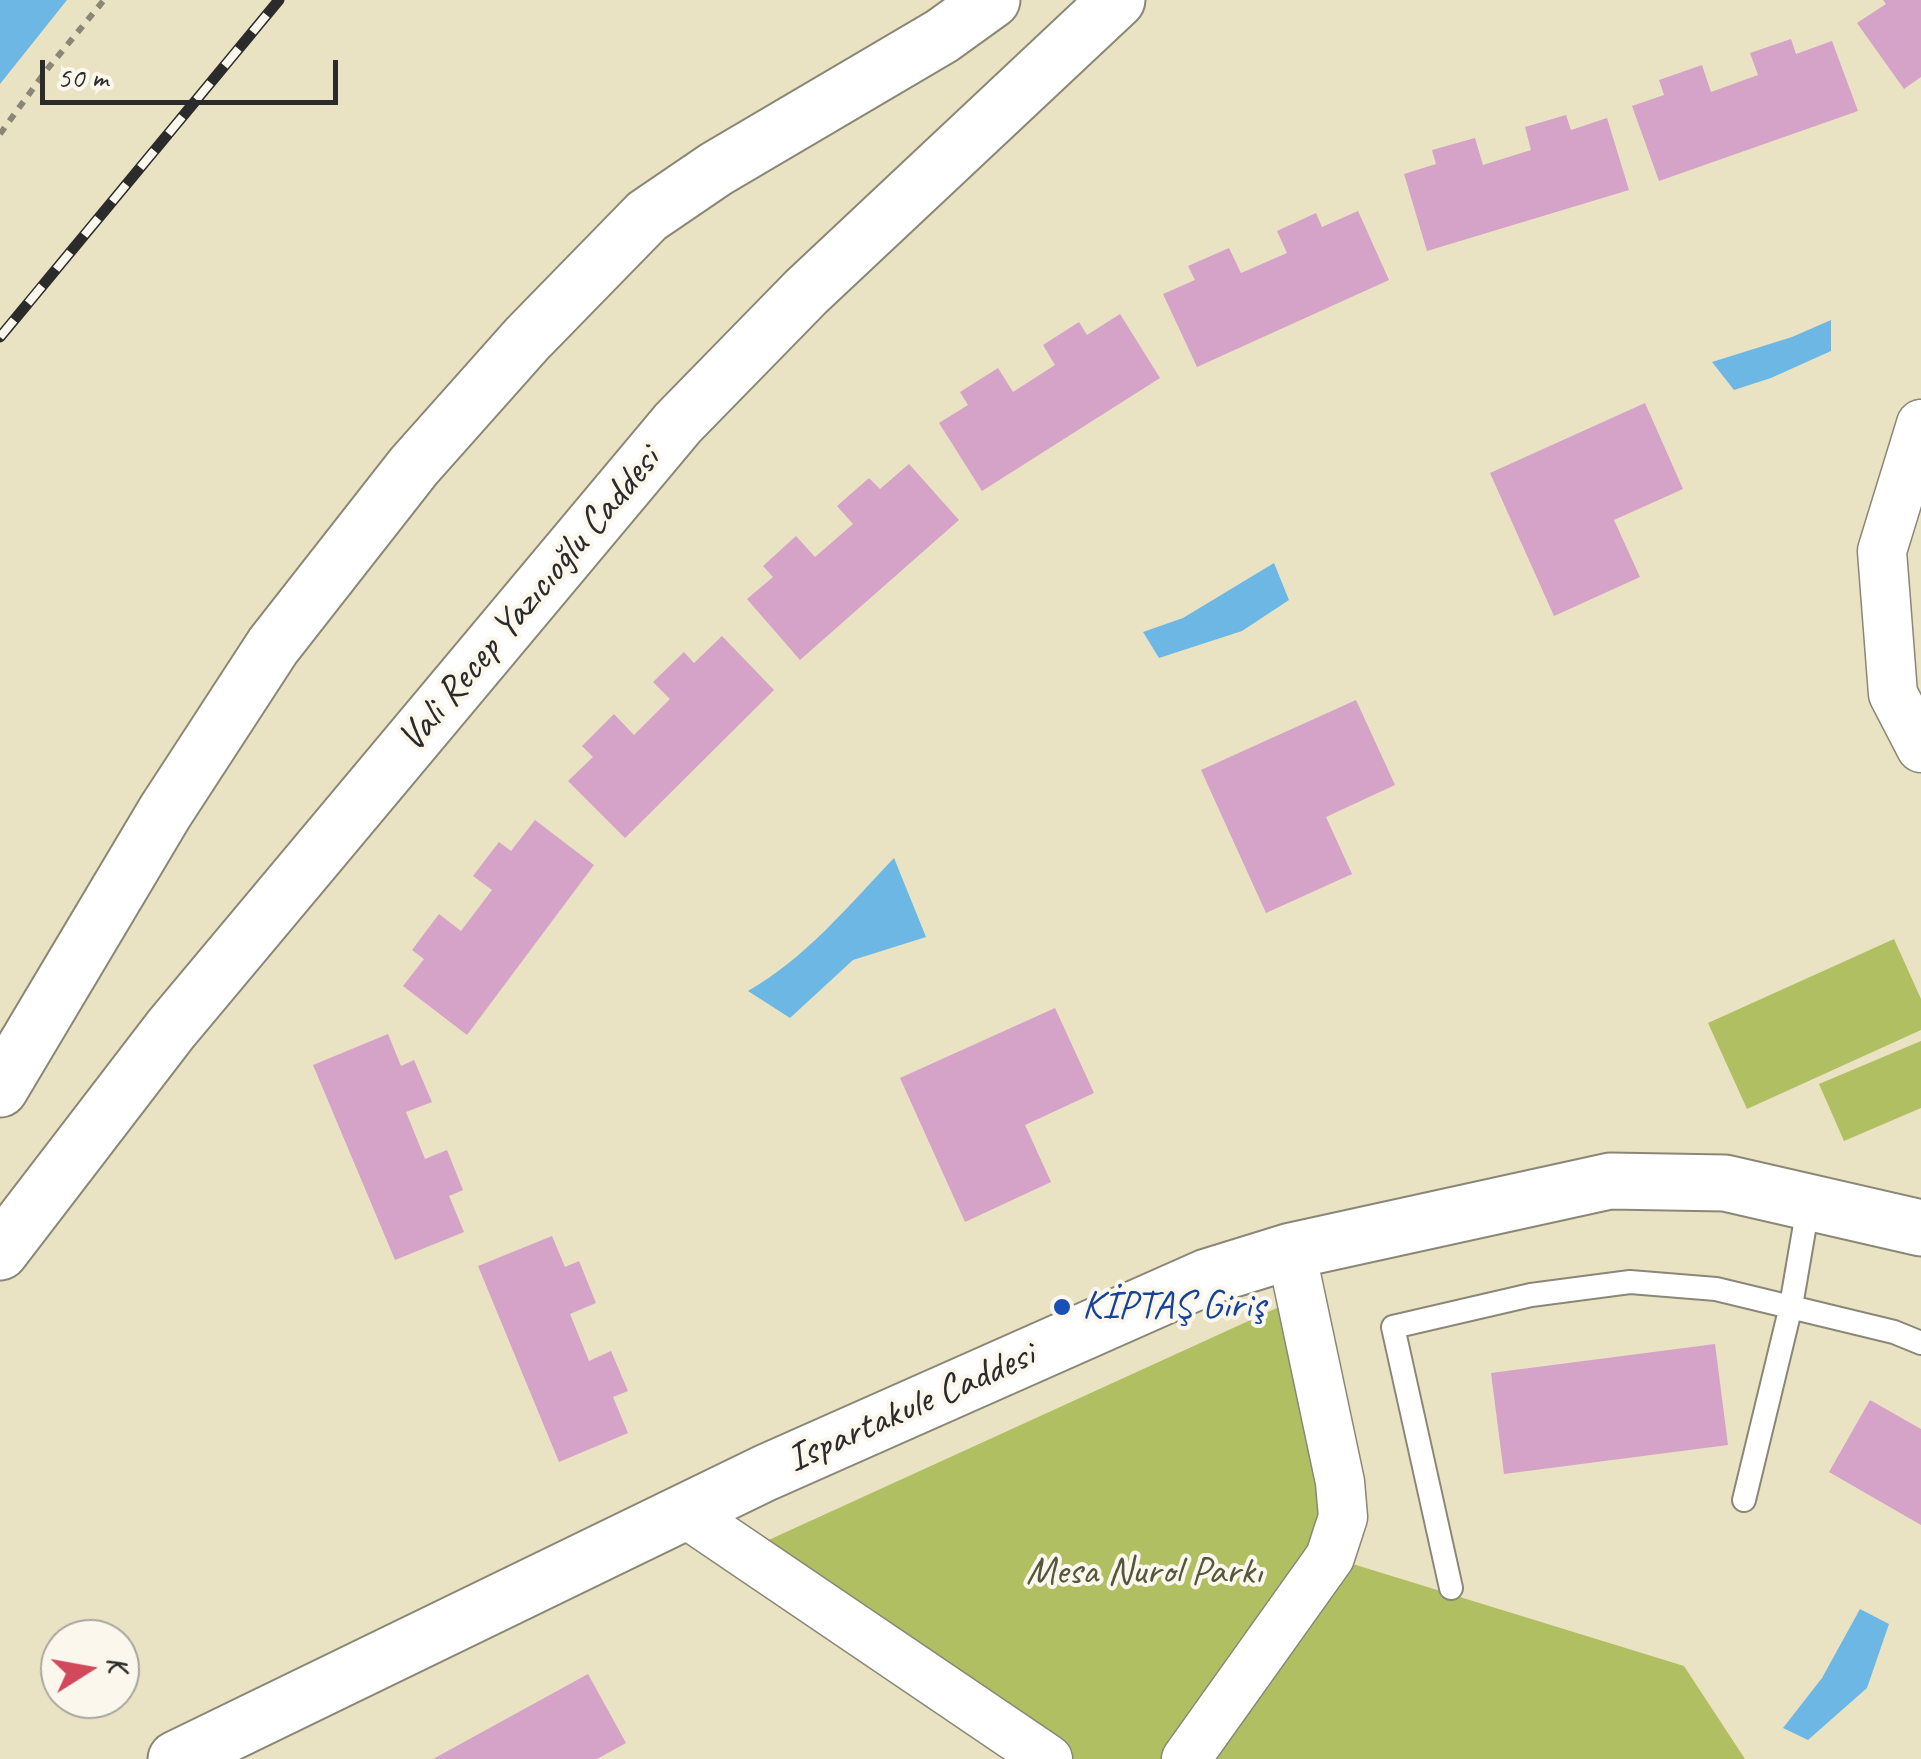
<!DOCTYPE html>
<html>
<head>
<meta charset="utf-8">
<style>
  body { margin:0 }
  #map { position:relative; width:1921px; height:1759px; overflow:hidden; background:#e9e3c3; font-family:Caveat,sans-serif }
  canvas { display:block }
  .north { position:absolute; left:40px; top:1619px; width:100px; height:100px; box-sizing:border-box; background:#fbf7ec; border:2px solid #a8a59f; border-radius:50%; rotate:79deg; font-size:28px; font-weight:700; line-height:40px; text-align:center; color:#2b2b2b }
  .north::after { content:''; display:block; margin:auto; width:35px; height:45px; background:#d1495b; clip-path:polygon(50% 0,100% 100%,50% 72%,0 100%) }
  .scale { position:absolute; left:40px; top:60px; width:298px; height:45px; box-sizing:border-box; border:5px solid #2b2b2b; border-top:0; padding-left:12px; font-size:30px; line-height:35px; white-space:nowrap; color:#2b2b2b; -webkit-text-stroke:8px #fbf7ec; paint-order:stroke }
</style>
</head>
<body>
<div id="map">
<canvas width="1921" height="1759"></canvas>
<div class="north">K</div>
<div class="scale">50 m</div>
</div>
<script>
const ctx = document.querySelector('canvas').getContext('2d');
ctx.lineJoin = 'round';
function paint(path, color) { ctx.fillStyle = color; ctx.fill(path, 'evenodd'); }
function stroke(path, color, width, dash) { ctx.strokeStyle = color; ctx.lineWidth = width; ctx.lineCap = dash ? 'butt' : 'round'; ctx.setLineDash(dash || []); ctx.stroke(path); }
function drawText(font, color, halo, rows, align = 'center') {
  ctx.font = font + ' Caveat,sans-serif'; ctx.lineWidth = 8; ctx.setLineDash([]); ctx.textBaseline = 'middle'; ctx.strokeStyle = halo; ctx.fillStyle = color; for (const [text, x, y, turn = 0] of rows) {
    ctx.save(); ctx.translate(x, y); ctx.rotate((+turn || 0) * Math.PI / 180); ctx.textAlign = isNaN(turn) ? turn : align; if (halo) ctx.strokeText(text, 0, 0); ctx.fillText(text, 0, 0); ctx.restore();
  }
}
paint(new Path2D(`
  M1894,939L1921,999V1030L1747,1109L1708,1023Z
  M1921,1041V1108L1844,1141L1819,1084Z
  M1301,1297L1330,1557L1684,1666L1745,1759H1010L727,1559Z`), '#b0bf61');
paint(new Path2D(`
  M0,0H67L0,84Z
  M1831,320V351L1771,378L1734,390L1712,362L1792,337Z
  M1274,563L1289,600L1242,631L1159,658L1143,632L1183,618Z
  M894,858L926,937L853,960L790,1018L748,991C806,958 848,906 894,858Z
  M1860,1609L1889,1624L1867,1688L1808,1740L1783,1728L1822,1678Z`), '#6db7e5');
paint(new Path2D(`
  M1883,0H1921V77L1904,89L1857,23L1886,4Z
  M1791,39L1796,54L1832,41L1858,111L1659,181L1632,106L1664,95L1659,80L1702,65L1711,92L1758,75L1750,53Z
  M1566,115L1571,130L1607,118L1629,190L1427,251L1404,174L1436,164L1432,150L1475,138L1483,165L1531,150L1525,127Z
  M1358,211L1389,280L1197,367L1163,294L1195,280L1188,266L1229,248L1241,273L1287,253L1277,231L1316,213L1322,227Z
  M1120,314L1160,378L982,491L939,423L968,405L960,392L998,368L1013,392L1055,365L1043,345L1079,322L1087,335Z
  M1645,403L1683,489L1614,520L1640,577L1554,616L1490,473Z
  M909,464L959,520L800,660L747,599L773,577L763,566L796,536L815,557L853,524L837,506L869,478L880,489Z
  M722,636L774,690L625,838L568,781L593,757L582,746L614,714L634,735L670,699L653,682L684,652L694,663Z
  M1356,700L1395,785L1326,817L1352,874L1266,913L1201,770Z
  M535,820L594,865L467,1035L403,986L424,959L412,950L439,914L461,931L492,890L473,876L499,842L511,851Z
  M1055,1008L1094,1093L1025,1125L1051,1182L965,1222L900,1078Z
  M388,1034L401,1066L414,1060L432,1102L406,1112L425,1159L447,1150L463,1190L449,1196L464,1232L395,1260L313,1065Z
  M552,1236L565,1267L579,1261L596,1303L570,1314L589,1361L611,1351L628,1391L613,1397L628,1433L559,1462L478,1266Z
  M1715,1344L1728,1445L1504,1474L1491,1373Z
  M1870,1400L1921,1429V1525L1829,1472Z
  M588,1674L626,1743L597,1759H433Z`), '#d5a2c8');
const lane = new Path2D(`
  M1744,1500L1791,1306L1809,1201
  M1451,1588L1393,1327L1531,1295L1630,1282L1716,1289L1894,1332L1921,1343`);
const street = new Path2D(`
  M1921,424L1882,551L1893,694L1921,748
  M685,1513L1048,1759
  M1186,1759L1330,1557L1343,1517L1340,1482L1291,1251`);
const secondary = new Path2D(`
  M176,1759L765,1473L1207,1277L1291,1251L1610,1181L1725,1183L1921,1228`);
const primary = new Path2D(`
  M0,1089L165,812L273,646L414,466L527,339L647,216L716,169L942,36L992,0
  M0,1252L171,1029L678,423L806,292L1117,0`);
stroke(lane, '#8a8777', 26);
stroke(street, '#8a8777', 51);
stroke(secondary, '#8a8777', 59);
stroke(primary, '#8a8777', 59);
stroke(new Path2D(`
  M0,134L45,72L104,0`), '#8a8777', 6, [8, 8]);
stroke(lane, '#fff', 22);
stroke(street, '#fff', 48);
stroke(secondary, '#fff', 55);
stroke(primary, '#fff', 55);
const rail = new Path2D(`
  M0,337L279,0`);
stroke(rail, '#2b2b2b', 11);
stroke(rail, '#fbf7ec', 8, [22]);
for (const [x, y, r, color] of [
  [1062,1307,10,"#1a4fb4"]
]) { const dot = new Path2D(); dot.arc(x, y, r, 0, 2 * Math.PI); ctx.fillStyle = color; ctx.fill(dot); stroke(dot, '#fbf7ec', 4); }
drawText('40px', '#2b2b2b', '#fbf7ec', [
  ["Vali Recep Yazıcıoğlu Caddesi",530,600,-50],
  ["Ispartakule Caddesi",911,1408,-24]
]);
drawText('40px', '#164399', '#fbf7ec', [
  ["KİPTAŞ Giriş",1082,1307]
], 'left');
drawText('40px', '#53573b', '#fbf7ec', [
  ["Mesa Nurol Parkı",1144,1573]
]);
</script>
</body>
</html>
